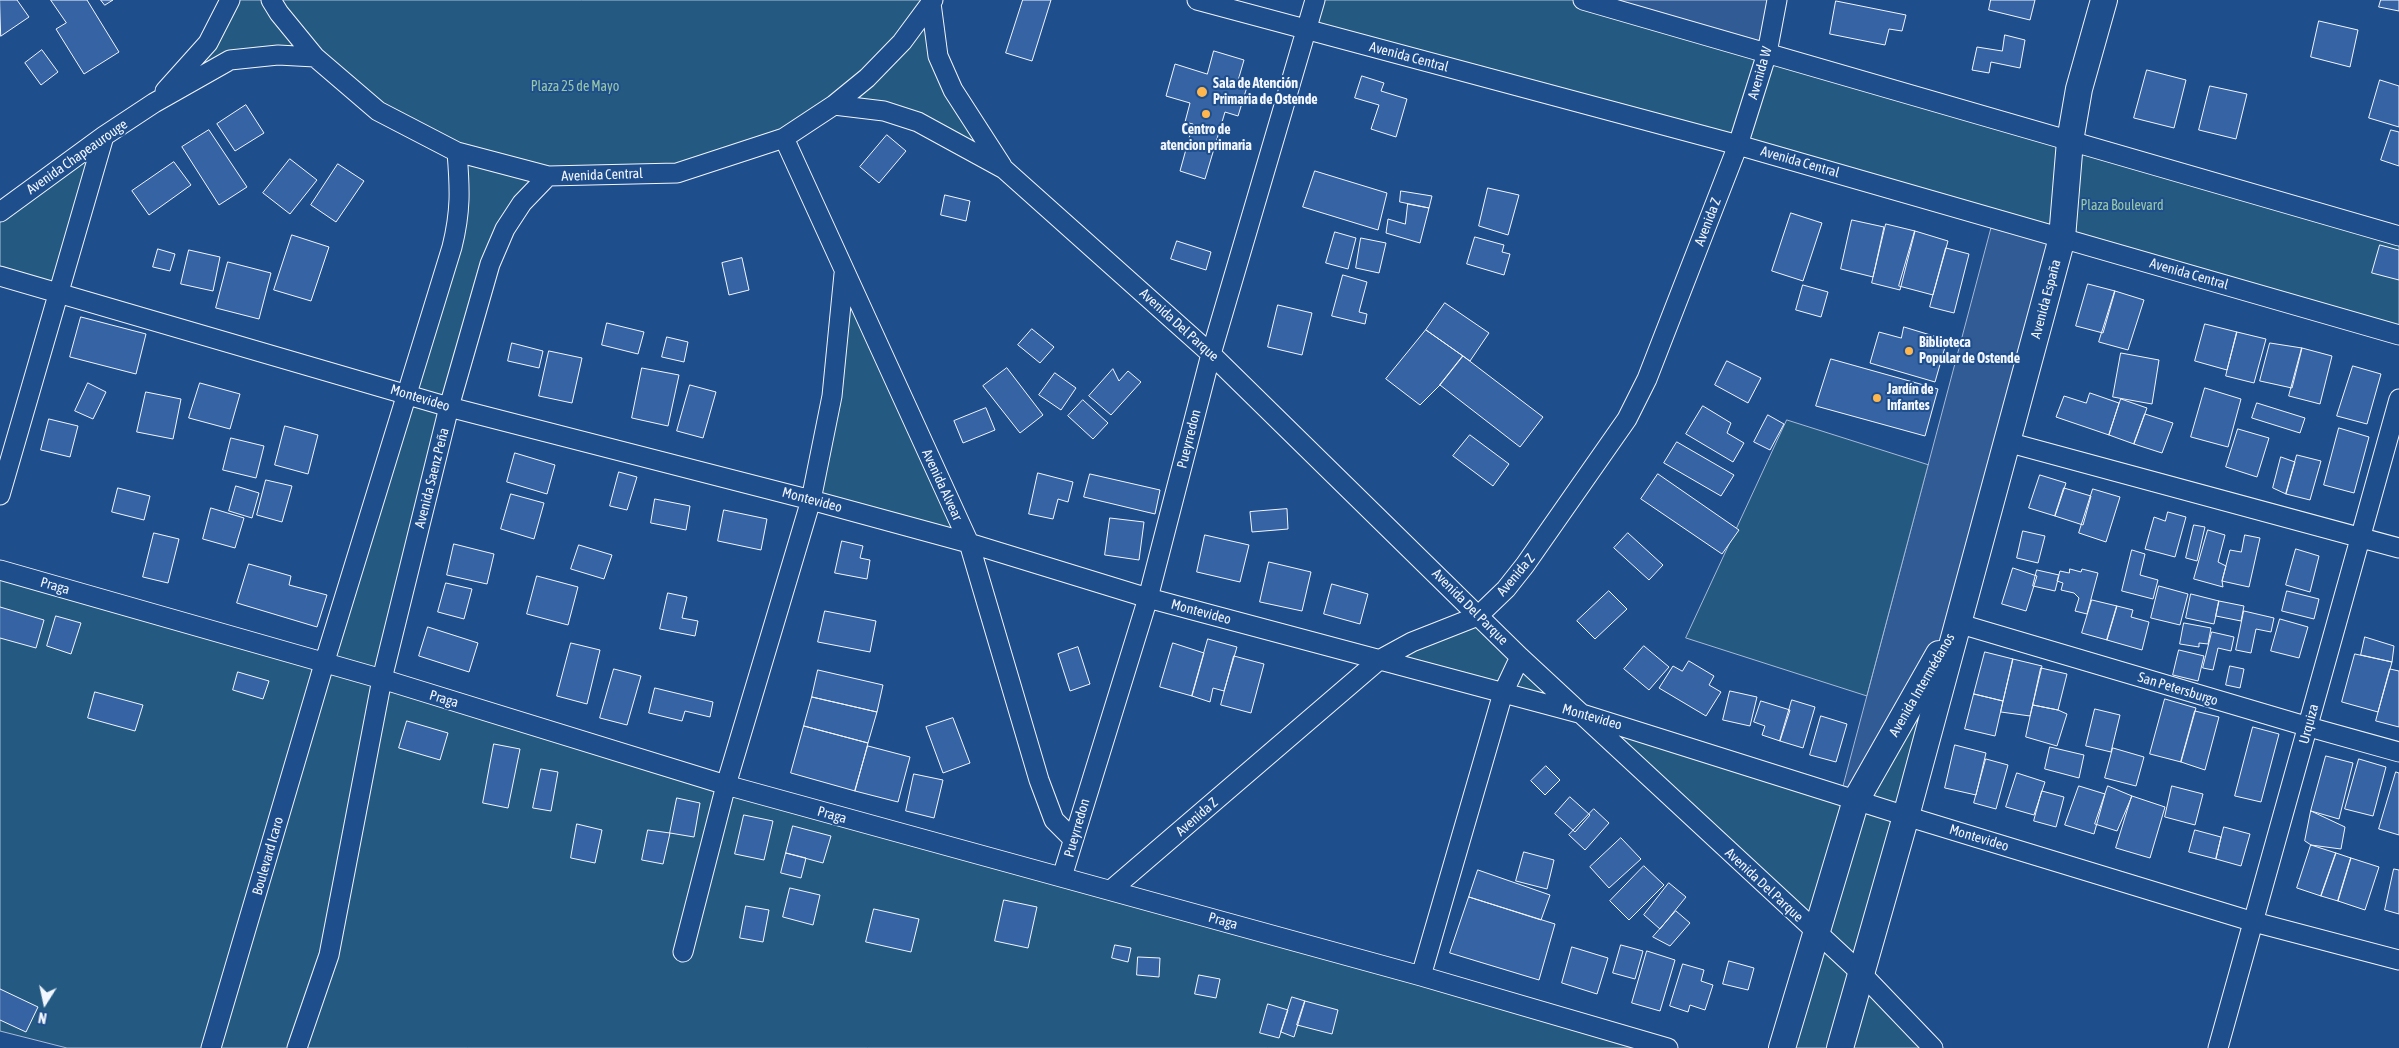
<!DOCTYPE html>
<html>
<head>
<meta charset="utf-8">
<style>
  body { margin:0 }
  #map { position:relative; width:2399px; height:1048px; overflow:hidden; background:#1f4e8c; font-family:"Asap Condensed",sans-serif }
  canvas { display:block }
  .north { position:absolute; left:20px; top:978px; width:50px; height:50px; -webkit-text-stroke:4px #1f4e8c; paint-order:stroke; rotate:190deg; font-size:14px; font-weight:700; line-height:20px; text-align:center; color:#f2f6ff }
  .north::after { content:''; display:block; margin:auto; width:18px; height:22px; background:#f2f6ff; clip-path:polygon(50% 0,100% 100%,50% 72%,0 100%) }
</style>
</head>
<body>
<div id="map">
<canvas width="2399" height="1048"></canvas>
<div class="north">N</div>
</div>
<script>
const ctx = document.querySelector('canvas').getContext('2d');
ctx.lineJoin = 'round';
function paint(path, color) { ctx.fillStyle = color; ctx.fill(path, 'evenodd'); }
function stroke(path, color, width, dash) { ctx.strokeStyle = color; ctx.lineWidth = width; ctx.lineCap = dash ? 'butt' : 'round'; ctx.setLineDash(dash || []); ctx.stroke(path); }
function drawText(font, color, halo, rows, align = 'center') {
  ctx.font = font + ' "Asap Condensed",sans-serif'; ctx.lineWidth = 4; ctx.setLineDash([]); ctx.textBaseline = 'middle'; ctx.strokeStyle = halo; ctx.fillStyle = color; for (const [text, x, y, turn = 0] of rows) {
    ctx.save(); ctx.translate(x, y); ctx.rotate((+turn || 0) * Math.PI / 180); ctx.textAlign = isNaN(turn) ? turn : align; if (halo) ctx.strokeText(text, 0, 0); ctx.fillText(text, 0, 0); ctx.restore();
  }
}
const green = new Path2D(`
  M230,0H933L938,56L1004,169L918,122L834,105L784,138L677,173L548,176L505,229L386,681L1668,1048H67L0,1031V570L324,664L452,247L457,153L324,66L230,60L154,103Z
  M1315,0H1583L2399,236V335L1307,29Z
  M104,136L60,295L0,276V212Z
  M844,272L969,543L811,500Z
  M1787,420L1929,465L1867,696L1686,638Z
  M1478,616L1579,713L1856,800L1957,624L1839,1048H1782L1816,934L1579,713L1379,660Z
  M1862,974L1933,1048H1840Z`);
paint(green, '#245a82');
stroke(green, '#a8bbd7', 1);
const parking = new Path2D(`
  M1617,0H1777L1767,53L1614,9Z
  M1994,218L2062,238L1957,623L1856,800L1841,795Z`);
paint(parking, '#305b95');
stroke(parking, '#a8bbd7', 1);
const building = new Path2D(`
  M0,0H17L29,17L1,36Z
  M51,0H87L119,52L84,74L56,29L66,23Z
  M101,0H113L105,5Z
  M1023,0H1051L1032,61L1006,53Z
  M1991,0H2035L2030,20L1989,10Z
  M2381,0H2399V11L2379,7Z
  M1836,1L1906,15L1902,31L1889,29L1885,45L1830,34Z
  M2319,21L2358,30L2350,67L2311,57Z
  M2005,35L2025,40L2020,68L1991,62L1989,73L1972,70L1977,47L2002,51Z
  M42,50L58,72L41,85L25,63Z
  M1214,51L1244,60L1237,84L1247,87L1238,116L1225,112L1205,179L1180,171L1193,124L1185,122L1190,103L1166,96L1175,64L1207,74Z
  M2147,70L2186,80L2174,128L2134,118Z
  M1362,76L1384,83L1381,91L1407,99L1396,137L1371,129L1379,105L1355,98Z
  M2380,80L2399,86V127L2369,118Z
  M2210,86L2247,94L2236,139L2199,130Z
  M246,105L264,133L235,151L217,124Z
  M209,130L247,187L219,205L182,147Z
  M2391,130L2399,132V166L2381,160Z
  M887,135L906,151L879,183L860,167Z
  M290,159L317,180L290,214L263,193Z
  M174,162L191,185L149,215L132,191Z
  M338,164L364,181L336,222L311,205Z
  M1315,171L1387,193L1378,230L1303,207Z
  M1488,188L1519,195L1508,235L1479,226Z
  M1401,191L1432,196L1429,208L1400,202Z
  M945,195L970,201L966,221L941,215Z
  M1408,204L1429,208L1420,243L1386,233L1388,219L1405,224Z
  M1791,213L1822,223L1803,281L1772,271Z
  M1852,220L1884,227L1873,277L1841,269Z
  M1886,224L1915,231L1900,290L1872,283Z
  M1915,231L1948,241L1933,295L1899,286Z
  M1335,232L1356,238L1348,269L1326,263Z
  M292,235L329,247L311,301L274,290Z
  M1475,237L1504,245L1502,252L1510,254L1504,275L1467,264Z
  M1361,238L1386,243L1379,273L1356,268Z
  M1177,241L1211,252L1206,270L1171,259Z
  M2380,245L2399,250V280L2372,273Z
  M1946,248L1969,254L1954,313L1930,307Z
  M158,249L175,254L170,271L153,267Z
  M189,250L220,257L213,291L181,284Z
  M742,258L749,290L729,295L722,263Z
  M228,262L271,273L259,319L216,308Z
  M1343,275L1367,282L1359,312L1367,314L1365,324L1332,316Z
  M2088,284L2115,291L2103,333L2076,326Z
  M1803,285L1828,292L1821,317L1796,310Z
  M2115,291L2144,300L2128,350L2099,342Z
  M1445,303L1489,333L1470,361L1426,330Z
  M1278,305L1312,313L1302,355L1268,347Z
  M81,317L146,334L136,374L70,357Z
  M607,323L644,332L638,354L602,345Z
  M2205,324L2237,332L2227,370L2195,361Z
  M1904,327L1947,340L1935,382L1870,363L1879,332L1901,338Z
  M1032,329L1054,347L1040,363L1018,345Z
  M1426,330L1463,356L1440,385L1420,405L1386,379Z
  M2237,332L2266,339L2254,383L2226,376Z
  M667,337L688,342L684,362L662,357Z
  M512,343L543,351L539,368L508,361Z
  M2270,343L2302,348L2292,388L2260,381Z
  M2302,348L2332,356L2320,404L2289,396Z
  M549,351L582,358L572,403L539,396Z
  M2121,353L2159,360L2152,404L2113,397Z
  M1463,356L1543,417L1520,447L1440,385Z
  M1831,359L1938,389L1925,436L1816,406Z
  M1727,361L1761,378L1748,403L1715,385Z
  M2353,366L2381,374L2367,424L2337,416Z
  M642,368L679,375L668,426L632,418Z
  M1007,368L1043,415L1020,433L983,386Z
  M1113,369L1119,381L1128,371L1141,382L1111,415L1089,396Z
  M1055,373L1076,388L1061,410L1039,395Z
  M88,383L106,392L93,419L75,411Z
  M200,383L240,394L230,429L189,418Z
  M690,385L716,392L703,438L677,431Z
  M2205,388L2241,399L2228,447L2191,437Z
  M146,392L181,399L173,439L137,432Z
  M2090,393L2119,403L2109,435L2056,417L2064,396L2086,403Z
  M2121,399L2147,408L2134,444L2109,435Z
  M1083,400L1108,423L1093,439L1068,416Z
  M2257,403L2305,418L2300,433L2252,418Z
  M1703,406L1731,423L1727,433L1744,443L1733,462L1686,434Z
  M986,408L995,430L963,443L954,421Z
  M2145,414L2173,423L2162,453L2134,444Z
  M1768,415L1784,424L1770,450L1754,442Z
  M49,419L78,426L70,457L41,450Z
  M285,426L318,435L308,474L275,465Z
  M2339,428L2369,437L2354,493L2324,485Z
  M2238,429L2269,438L2257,477L2226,467Z
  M1470,435L1509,464L1493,486L1453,456Z
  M231,438L264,446L256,478L223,470Z
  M1677,442L1734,475L1721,496L1664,463Z
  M515,453L555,465L547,494L507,482Z
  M2297,455L2321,461L2310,500L2286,494Z
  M2281,457L2295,462L2286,494L2273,488Z
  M619,472L637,477L627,510L610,506Z
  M1038,473L1073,482L1068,502L1058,499L1053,519L1029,514Z
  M1090,474L1160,490L1155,514L1084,497Z
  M1658,474L1739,530L1722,554L1641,499Z
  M2040,475L2066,483L2055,516L2029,508Z
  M266,480L292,486L282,522L257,515Z
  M236,486L259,493L252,518L229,511Z
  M118,488L150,496L144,520L112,512Z
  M2064,488L2091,496L2083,525L2055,516Z
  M2093,489L2120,497L2106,542L2079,533Z
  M511,494L544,503L534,539L501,529Z
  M655,499L690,506L686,530L651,523Z
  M211,508L244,518L235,548L203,539Z
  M1287,509L1288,529L1252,532L1250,512Z
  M724,510L767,519L761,550L718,541Z
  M2168,512L2186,517L2175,557L2145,549L2154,517L2165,521Z
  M1110,518L1144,522L1139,560L1105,555Z
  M2194,525L2205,527L2197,561L2186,558Z
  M2208,530L2225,535L2218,562L2226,566L2222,581L2223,587L2194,579Z
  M2023,531L2045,536L2038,563L2017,558Z
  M154,533L179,539L168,583L143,577Z
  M1628,533L1663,565L1649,580L1614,548Z
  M1205,535L1249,545L1240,582L1197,572Z
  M2245,535L2260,538L2249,587L2222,581L2230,550L2241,552Z
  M842,541L863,546L860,558L870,560L867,579L835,573Z
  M454,544L494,554L487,584L447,575Z
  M579,545L612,555L604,579L571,569Z
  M2296,549L2319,556L2310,592L2286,585Z
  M2132,550L2145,554L2140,575L2158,580L2153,599L2122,591Z
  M1269,562L1311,572L1302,611L1260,602Z
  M249,564L291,576L289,585L327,595L317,627L237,603Z
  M2013,568L2037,576L2026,611L2002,604Z
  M2070,569L2081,572L2082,569L2098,573L2087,614L2075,611L2079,598L2074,593L2061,590L2063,583L2057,581L2060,571L2069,573Z
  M2037,570L2059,575L2055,591L2033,586Z
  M537,576L578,587L568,625L527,614Z
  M446,583L472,589L464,619L438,612Z
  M1332,584L1368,594L1360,624L1324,614Z
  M2159,586L2188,594L2180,625L2151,618Z
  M1609,591L1627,609L1595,639L1577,621Z
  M2287,591L2319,599L2314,619L2282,611Z
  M668,593L687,597L682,618L698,621L695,636L660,629Z
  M2191,594L2219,601L2214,624L2186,618Z
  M2092,600L2117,606L2107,640L2082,633Z
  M2219,601L2244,606L2241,621L2216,616Z
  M2117,606L2133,610L2131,617L2149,622L2142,650L2107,640Z
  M0,607L44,620L36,648L0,638Z
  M825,611L876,621L870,652L818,642Z
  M2244,611L2274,618L2271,632L2256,629L2251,653L2236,650Z
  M56,616L81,623L71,654L47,646Z
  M2280,619L2308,627L2299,658L2271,651Z
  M2184,623L2211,628L2208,644L2199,643V647L2180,644Z
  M428,627L478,643L469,672L419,656Z
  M2212,632L2234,637L2231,651L2218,648L2213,670L2203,668Z
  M2365,637L2394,646L2392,662L2361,655Z
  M1208,639L1237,647L1224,691L1213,688L1210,702L1192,696Z
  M571,643L600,650L587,704L557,696Z
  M1173,643L1204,653L1192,696L1160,687Z
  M1644,646L1669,667L1649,690L1624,669Z
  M1078,647L1090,684L1070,691L1058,654Z
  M2179,650L2204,656L2198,681L2173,675Z
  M1985,652L2013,659L2003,701L1974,694Z
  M2355,654L2392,662L2378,712L2342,702Z
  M1234,656L1264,664L1251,713L1221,705Z
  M2013,659L2042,666L2030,716L2001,712Z
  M1689,661L1714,676L1709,685L1721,692L1706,716L1659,688L1673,666L1682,671Z
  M2230,666L2244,669L2240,688L2226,685Z
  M2041,668L2067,674L2058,710L2033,705Z
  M614,669L641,676L627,725L600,718Z
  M2390,669L2399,671V727L2376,721Z
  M818,670L883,685L877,712L812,697Z
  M238,672L269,681L263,699L233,690Z
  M655,688L713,702L710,717L685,711L682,721L649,713Z
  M1730,691L1757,697L1750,726L1723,720Z
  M95,692L143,705L135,731L88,718Z
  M1974,694L2003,701L1995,736L1965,729Z
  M812,697L877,712L868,743L804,726Z
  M2165,699L2196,708L2181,762L2150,754Z
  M1792,700L1815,707L1803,748L1780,741Z
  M1761,701L1790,710L1780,741L1762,735L1765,726L1754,722Z
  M2033,705L2058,710L2067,714L2057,746L2026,737Z
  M2095,709L2120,715L2111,752L2086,746Z
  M2195,711L2219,717L2205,770L2181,762Z
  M1821,716L1847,724L1836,762L1810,755Z
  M953,718L970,763L943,773L926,727Z
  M407,721L448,733L440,760L399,748Z
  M804,726L868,743L855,791L791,773Z
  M2253,727L2279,734L2261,802L2235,796Z
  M494,744L520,749L508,808L483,803Z
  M1955,745L1986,753L1976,795L1945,788Z
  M868,746L910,757L898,802L855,791Z
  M2050,747L2084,755L2079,778L2045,769Z
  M2113,748L2144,757L2136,786L2105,778Z
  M2326,756L2353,763L2339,819L2311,811Z
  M1986,759L2008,765L1996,809L1974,803Z
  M2359,759L2386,767L2373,816L2345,809Z
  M1546,766L1560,780L1545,795L1531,781Z
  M541,769L558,772L551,811L533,808Z
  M2396,772L2399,773V835L2379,829Z
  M2017,773L2045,782L2034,815L2006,807Z
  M914,774L943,780L934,818L906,811Z
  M2079,786L2105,794L2094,834L2065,825Z
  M2108,786L2132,796L2117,831L2095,824Z
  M2172,786L2203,794L2195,825L2165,817Z
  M2042,791L2064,797L2056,827L2034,821Z
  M2132,796L2165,807L2150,858L2116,848Z
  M1570,797L1590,815L1575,832L1555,814Z
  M677,798L700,803L694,837L670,833Z
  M1594,809L1609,823L1585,850L1569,835Z
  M2311,811L2345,827L2341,849L2311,845L2305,841Z
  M744,815L773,821L764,860L735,854Z
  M577,824L602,830L595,863L571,858Z
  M793,826L831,836L823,863L786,853Z
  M2224,827L2250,834L2241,866L2216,859Z
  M648,830L670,833L663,864L642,860Z
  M2195,830L2221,837L2216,859L2189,852Z
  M1621,838L1641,859L1609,888L1590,867Z
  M2311,845L2336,853L2321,896L2297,888Z
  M1524,852L1554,860L1547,889L1516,881Z
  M786,853L806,858L801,878L781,873Z
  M2336,853L2351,858L2338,901L2321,896Z
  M2351,858L2379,867L2365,910L2338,901Z
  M1644,866L1664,885L1629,920L1610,901Z
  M2394,869L2399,870V914L2385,910Z
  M1478,870L1550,895L1541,920L1469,897Z
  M1669,883L1686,897L1660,929L1644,915Z
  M790,888L820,895L813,925L783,917Z
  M1469,897L1555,924L1539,980L1450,953Z
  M1004,900L1037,907L1028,948L995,941Z
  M746,906L769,910L763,942L740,938Z
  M874,909L919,919L911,952L866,942Z
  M1676,911L1690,923L1670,946L1653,937Z
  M1115,945L1131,948L1128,962L1112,958Z
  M1621,945L1643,951L1635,979L1613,973Z
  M1572,947L1608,958L1597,994L1562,983Z
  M1647,951L1675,960L1660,1011L1632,1003Z
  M1138,957L1160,958L1159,977L1137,975Z
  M1729,961L1754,968L1748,990L1723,984Z
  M1683,964L1704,970L1701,981L1713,985L1705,1010L1690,1005L1688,1012L1670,1006Z
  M1199,975L1220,979L1216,998L1195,994Z
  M0,989L38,1007L26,1032L0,1020Z
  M1292,997L1305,1001L1294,1037L1281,1032Z
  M1305,1001L1338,1010L1332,1034L1297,1025Z
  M1268,1004L1288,1010L1279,1038L1260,1033Z`);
paint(building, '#3563a3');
stroke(building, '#f2f6ff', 1);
const minor = new Path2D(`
  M271,0L279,13L315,57L378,111L457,152L548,176L677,173L784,138L834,105L867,78L902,42L933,0
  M1197,0L1738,145L2399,335
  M1583,0L2399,236
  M931,3L938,56L953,90L1002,166
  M165,91L208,43L230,0
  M834,105L884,111L918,122L1004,169L1211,354L1520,657L1862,974L1933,1048
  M784,138L969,543L1039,780L1054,820L1073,839
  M0,212L104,136L154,103L230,60L278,55L315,57
  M0,276L449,407L811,500L969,543L1148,598L1579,713L1906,816L2254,922L2399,960
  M2007,442L2399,548
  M0,495L104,136
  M0,570L382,679L726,785L1421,976L1668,1048
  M1957,623L2309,727L2399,752
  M1062,877L1148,598L1211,354L1315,0
  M1111,890L1379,660L1412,642L1478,616L1506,589L1525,565L1627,419L1647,379L1738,145L1767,53L1777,0
  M683,952L726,785L811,500L832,396L844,274
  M1421,976L1503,693L1520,657
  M211,1048L324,664L452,247C461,211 460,189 457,152
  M297,1048L329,955L382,679L449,407L490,264L505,229L522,203L548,176
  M2218,1048L2399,399`);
const secondary = new Path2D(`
  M1782,1048L1856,800L1939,654
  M1840,1048L1906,816L2062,238L2070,141L2079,89L2104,0`);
stroke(minor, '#f2f6ff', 21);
stroke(secondary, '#f2f6ff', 28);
stroke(minor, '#1f4e8c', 19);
stroke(secondary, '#1f4e8c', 26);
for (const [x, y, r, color] of [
  [1202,92,6,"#ffb74d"],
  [1206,114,5,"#ffb74d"],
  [1909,351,5,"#ffb74d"],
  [1877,398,5,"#ffb74d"]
]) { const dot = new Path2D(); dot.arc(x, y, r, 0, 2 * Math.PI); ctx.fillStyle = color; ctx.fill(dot); stroke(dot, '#1f4e8c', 2); }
drawText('14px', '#f2f6ff', '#1f4e8c', [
  ["Avenida Central",1409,57,15],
  ["Avenida W",1760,73,-74],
  ["Avenida Chapeaurouge",77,157,-35],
  ["Avenida Central",1800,162,16],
  ["Avenida Central",602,175,-2],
  ["Avenida Z",1708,222,-69],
  ["Avenida Central",2189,274,16],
  ["Avenida España",2046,299,-75],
  ["Avenida Del Parque",1179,325,42],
  ["Montevideo",420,398,17],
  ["Pueyrredon",1189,439,-76],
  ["Avenida Saenz Peña",432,478,-76],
  ["Avenida Alvear",942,485,65],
  ["Montevideo",812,500,15],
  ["Avenida Z",1516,575,-50],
  ["Praga",55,586,16],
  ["Avenida Del Parque",1470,607,45],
  ["Montevideo",1201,612,15],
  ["Avenida Intermédanos",1922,685,-60],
  ["San Petersburgo",2178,689,17],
  ["Praga",444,699,17],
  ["Montevideo",1592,717,16],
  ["Urquiza",2309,724,-75],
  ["Praga",832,815,16],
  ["Avenida Z",1197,817,-41],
  ["Pueyrredon",1077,828,-74],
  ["Montevideo",1979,838,17],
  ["Boulevard Icaro",268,856,-74],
  ["Avenida Del Parque",1764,885,43],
  ["Praga",1223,921,16]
]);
drawText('bold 14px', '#f2f6ff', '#1f4e8c', [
  ["Sala de Atención",1213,84],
  ["Primaria de Ostende",1213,100],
  ["Centro de",1206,130,"center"],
  ["atencion primaria",1206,146,"center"],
  ["Biblioteca",1919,343],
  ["Popular de Ostende",1919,359],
  ["Jardín de",1887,390],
  ["Infantes",1887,406]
], 'left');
drawText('14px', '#97c8a6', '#1f4e8c', [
  ["Plaza 25 de Mayo",575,87],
  ["Plaza Boulevard",2122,206]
]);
</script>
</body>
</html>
